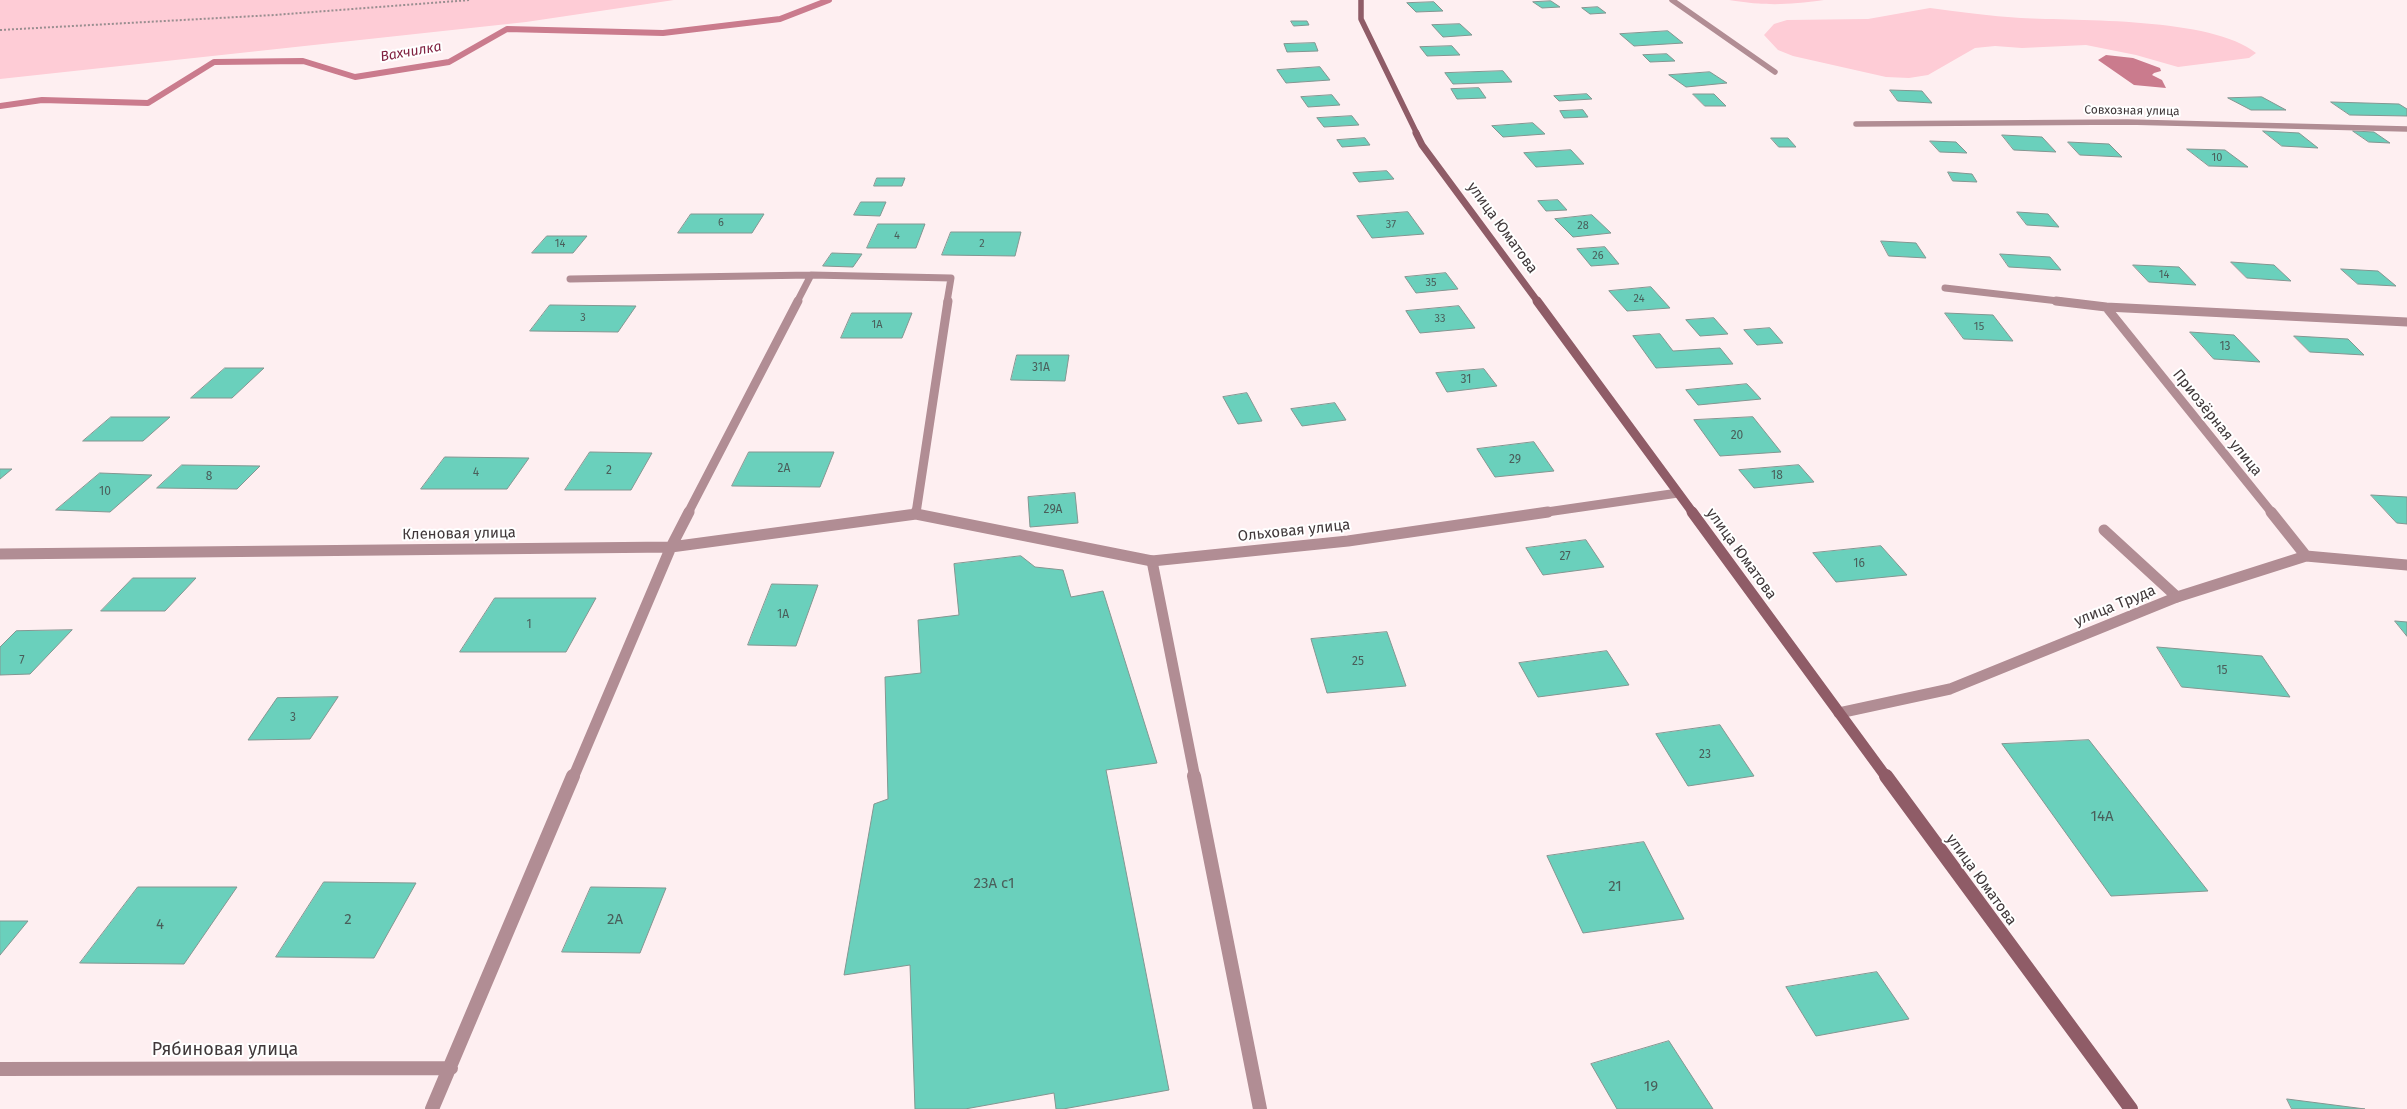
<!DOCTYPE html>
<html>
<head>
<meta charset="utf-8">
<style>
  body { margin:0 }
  canvas { display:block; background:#feeff1 }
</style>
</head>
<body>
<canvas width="2407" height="1109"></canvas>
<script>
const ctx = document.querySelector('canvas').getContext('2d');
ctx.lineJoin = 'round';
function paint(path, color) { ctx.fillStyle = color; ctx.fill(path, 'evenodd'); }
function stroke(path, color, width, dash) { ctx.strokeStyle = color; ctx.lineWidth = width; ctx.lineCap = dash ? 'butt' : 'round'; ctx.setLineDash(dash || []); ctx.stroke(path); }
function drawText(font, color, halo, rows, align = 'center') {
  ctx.font = font + ' "Fira Sans",sans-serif'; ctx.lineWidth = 4; ctx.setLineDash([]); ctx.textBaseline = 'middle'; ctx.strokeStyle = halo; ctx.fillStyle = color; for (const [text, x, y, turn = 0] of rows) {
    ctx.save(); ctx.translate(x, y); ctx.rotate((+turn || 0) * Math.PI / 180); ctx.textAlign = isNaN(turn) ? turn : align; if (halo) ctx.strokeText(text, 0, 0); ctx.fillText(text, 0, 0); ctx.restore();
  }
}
paint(new Path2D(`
  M0,0H674L526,22L0,79Z
  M1729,0H1824C1787,5 1766,6 1729,0Z
  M1930,8C1960,12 1990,16 2021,18C2078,21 2212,17 2256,53L2249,58L2178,67L2136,55L2086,45L2022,48L1995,46L1975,48L1928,75L1909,78L1886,77L1793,56L1778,50L1764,35L1774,24L1787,20L1868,19Z`), '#feccd6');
paint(new Path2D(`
  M2106,55L2133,58L2160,68L2161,71L2154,73L2152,75L2162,80L2166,88L2134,85L2098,60Z`), '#ca7b8d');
stroke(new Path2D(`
  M0,106L42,100L148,103L214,62L303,61L355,77L449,62L507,29L663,33L780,19L829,0`), '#ca7b8d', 6);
const building = new Path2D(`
  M1551,1L1560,7L1542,8L1533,2Z
  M1434,2L1443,11L1416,12L1407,3Z
  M1598,7L1606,13L1590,14L1582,8Z
  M1291,21H1307L1309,25L1294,26Z
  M1460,24L1472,35L1443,37L1432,25Z
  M1668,31L1683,43L1634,46L1620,34Z
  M1315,43L1318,51L1287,52L1284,44Z
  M1452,46L1460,55L1427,56L1420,47Z
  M1667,54L1675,61L1650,62L1643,55Z
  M1320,67L1330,80L1286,83L1277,70Z
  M1503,71L1512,82L1453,84L1445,73Z
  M1710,72L1727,83L1686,87L1669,75Z
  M1479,88L1486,98L1457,99L1451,89Z
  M1890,90L1922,91L1932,103L1898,101Z
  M1587,94L1592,99L1559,101L1554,96Z
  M1693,94H1714L1726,106H1705Z
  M1332,95L1340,105L1308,107L1301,97Z
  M2262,97L2286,110H2251L2228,98Z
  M2331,102L2399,104L2407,109V116L2350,115Z
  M1583,110L1588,117L1564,118L1560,111Z
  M1352,116L1359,125L1324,127L1317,118Z
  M1533,123L1545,134L1503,137L1492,126Z
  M2263,131L2299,133L2318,148L2282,146Z
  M2353,131L2374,132L2390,143L2369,142Z
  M2002,135L2042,137L2056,152L2014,150Z
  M1365,138L1370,145L1342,147L1337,140Z
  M1771,138H1788L1796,147H1779Z
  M1930,141L1956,142L1967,153L1940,152Z
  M2068,142L2109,144L2122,157L2080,155Z
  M2187,149L2225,150L2248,167L2209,166Z
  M1571,150L1584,164L1536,167L1524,153Z
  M1387,171L1394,179L1359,182L1353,173Z
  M1948,172L1972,174L1977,182L1953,181Z
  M877,178H905L902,186H874Z
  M1558,200L1567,210L1546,211L1538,201Z
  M861,202H886L880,216L854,215Z
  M1408,212L1424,234L1372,238L1357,216Z
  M2017,212L2048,214L2059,227L2027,225Z
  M691,214H764L752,233H678Z
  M1592,215L1611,233L1573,237L1555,219Z
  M878,224H925L916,248H867Z
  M951,232H1021L1015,256L942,255Z
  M547,236H587L573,253H532Z
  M1881,241L1916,243L1926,258L1889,256Z
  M1605,247L1619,264L1591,266L1577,249Z
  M832,253L862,254L853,267L823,266Z
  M2000,254L2050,257L2061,270L2009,267Z
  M2231,262L2274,265L2291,281L2247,278Z
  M2133,265L2179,267L2196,285L2149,282Z
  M2341,269L2378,271L2396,286L2358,284Z
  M1446,273L1458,289L1416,293L1405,277Z
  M1651,287L1670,308L1627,311L1609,291Z
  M550,305L636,306L618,332L530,331Z
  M1459,306L1475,328L1420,333L1406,311Z
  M852,313H912L902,338H841Z
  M1945,313L1993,315L2013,341L1964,339Z
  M1714,318L1728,334L1700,336L1686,320Z
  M1770,328L1783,343L1757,345L1744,330Z
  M2190,332L2234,335L2260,362L2214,359Z
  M1660,334L1673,351L1720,348L1733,364L1656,368L1633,336Z
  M2294,336L2348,339L2364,355L2310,352Z
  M1017,355H1069L1065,381L1011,380Z
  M225,368H264L232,398H191Z
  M1484,369L1497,386L1447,392L1436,373Z
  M1747,384L1761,399L1698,405L1686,390Z
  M1247,393L1262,421L1238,424L1223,397Z
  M1335,403L1346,420L1302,426L1291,409Z
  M111,417H170L143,441H83Z
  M1753,417L1781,452L1720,456L1694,420Z
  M1534,442L1554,471L1495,477L1477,449Z
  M590,452L652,453L631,490H565Z
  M749,452H834L820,487L732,486Z
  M445,457L529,458L507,489H421Z
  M182,465L260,466L237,489L157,488Z
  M1799,465L1814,482L1754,488L1739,470Z
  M0,469H12L0,479Z
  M100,473L152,475L110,512L56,510Z
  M1075,493L1078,523L1030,527L1028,497Z
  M2371,495L2407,497V524L2397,523Z
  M1586,540L1604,567L1543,575L1526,548Z
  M1881,546L1907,575L1836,582L1813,553Z
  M1021,556L1035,567L1063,570L1071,597L1103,591L1157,763L1106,770L1169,1090L1063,1109H1056L1054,1093L965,1109H915L910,965L844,975L874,804L888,799L885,677L921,673L918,620L959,615L954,564Z
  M133,578H196L165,611H101Z
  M772,584L818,585L796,646L748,645Z
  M495,598H596L566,652H460Z
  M2395,621L2407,622V636Z
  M72,630L30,674L0,675V647L16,631Z
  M1387,632L1406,686L1327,693L1311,639Z
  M2157,647L2262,656L2290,697L2182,687Z
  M1607,651L1629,685L1538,697L1519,663Z
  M338,697L310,739L248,740L277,698Z
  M1720,725L1754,776L1688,786L1656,734Z
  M2089,740L2208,891L2111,896L2002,744Z
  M1644,842L1684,919L1583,933L1547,856Z
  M324,882L416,883L374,958L276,957Z
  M138,887H237L184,964L80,963Z
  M591,887L666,888L640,953L562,952Z
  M0,921H28L0,955Z
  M1877,972L1909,1019L1816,1036L1786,987Z
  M1669,1041L1713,1109H1617L1591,1064Z
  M2287,1099L2365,1109H2292Z`);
paint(building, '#6ad0bc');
stroke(building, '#849691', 1);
stroke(new Path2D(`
  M0,30L274,15L470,0`), '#998e90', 2, [2, 2]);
stroke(new Path2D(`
  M2104,530L2177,597
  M1152,561L1195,778`), '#b18d94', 11);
stroke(new Path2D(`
  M1194,776L1260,1109`), '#b18d94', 14);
stroke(new Path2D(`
  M1672,0L1775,72
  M1856,124L2127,122L2407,129`), '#b18d94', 5.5);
stroke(new Path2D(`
  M811,275L951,278L947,302
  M570,279L811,275L797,302
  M1945,288L2067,302`), '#b18d94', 7);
stroke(new Path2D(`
  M2056,301L2106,307
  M688,513L798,301
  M916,513L948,301
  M1540,513L1678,493
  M2272,513L2106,307L2407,322`), '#b18d94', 9);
stroke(new Path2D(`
  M2271,512L2306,556
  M916,514V512
  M0,554L671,547L916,514L1152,561L1348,541L1548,512
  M1839,713L1950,689L2177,597L2306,556L2407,565
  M573,778L671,547L689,512`), '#b18d94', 11);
stroke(new Path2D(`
  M0,1069L451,1068
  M432,1109L573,776`), '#b18d94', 14);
stroke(new Path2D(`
  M1361,0V19L1417,134`), '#8f5c67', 5.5);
stroke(new Path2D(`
  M1416,133L1422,145L1538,302`), '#8f5c67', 7);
stroke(new Path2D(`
  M1537,301L1693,513`), '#8f5c67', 9);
stroke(new Path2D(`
  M1692,512L1887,778`), '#8f5c67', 11);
stroke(new Path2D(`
  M1886,776L2131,1109`), '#8f5c67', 14);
drawText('11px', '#4a5e5a', null, [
  ["10",2217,158],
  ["6",721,223],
  ["37",1391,225],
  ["28",1583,226],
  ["4",897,236],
  ["14",560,244],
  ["2",982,244],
  ["26",1598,256],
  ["14",2164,275],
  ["35",1431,283],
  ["24",1639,299],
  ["3",583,318],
  ["33",1440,319],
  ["1А",877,325],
  ["15",1979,327]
]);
drawText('12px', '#40383a', '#fff', [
  ["Совхозная улица",2132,111,1]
]);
drawText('12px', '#4a5e5a', null, [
  ["13",2225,347],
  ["31А",1041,368],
  ["31",1466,380],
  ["20",1737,436],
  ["29",1515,460],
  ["2А",784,469],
  ["2",609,471],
  ["4",476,473],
  ["18",1777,476],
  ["8",209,477],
  ["10",105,492],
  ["29А",1053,510],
  ["27",1565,557],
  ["16",1859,564],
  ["1А",783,615],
  ["1",529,625],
  ["7",22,661],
  ["25",1358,662],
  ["15",2222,671],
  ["3",293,718],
  ["23",1705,755]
]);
drawText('italic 14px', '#802241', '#fff', [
  ["Вахчилка",411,52,-10]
]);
drawText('15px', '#40383a', '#fff', [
  ["улица Юматова",1502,228,54],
  ["Приозёрная улица",2217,423,51],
  ["Ольховая улица",1294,531,-6],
  ["Кленовая улица",459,534,-1],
  ["улица Юматова",1741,554,54],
  ["улица Труда",2115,606,-22],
  ["улица Юматова",1981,880,54]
]);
drawText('15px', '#4a5e5a', null, [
  ["14А",2102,817],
  ["23А с1",994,884],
  ["21",1615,887],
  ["2",348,920],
  ["2А",615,920],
  ["4",160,925],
  ["19",1651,1087]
]);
drawText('18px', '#40383a', '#fff', [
  ["Рябиновая улица",225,1050]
]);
</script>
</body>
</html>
